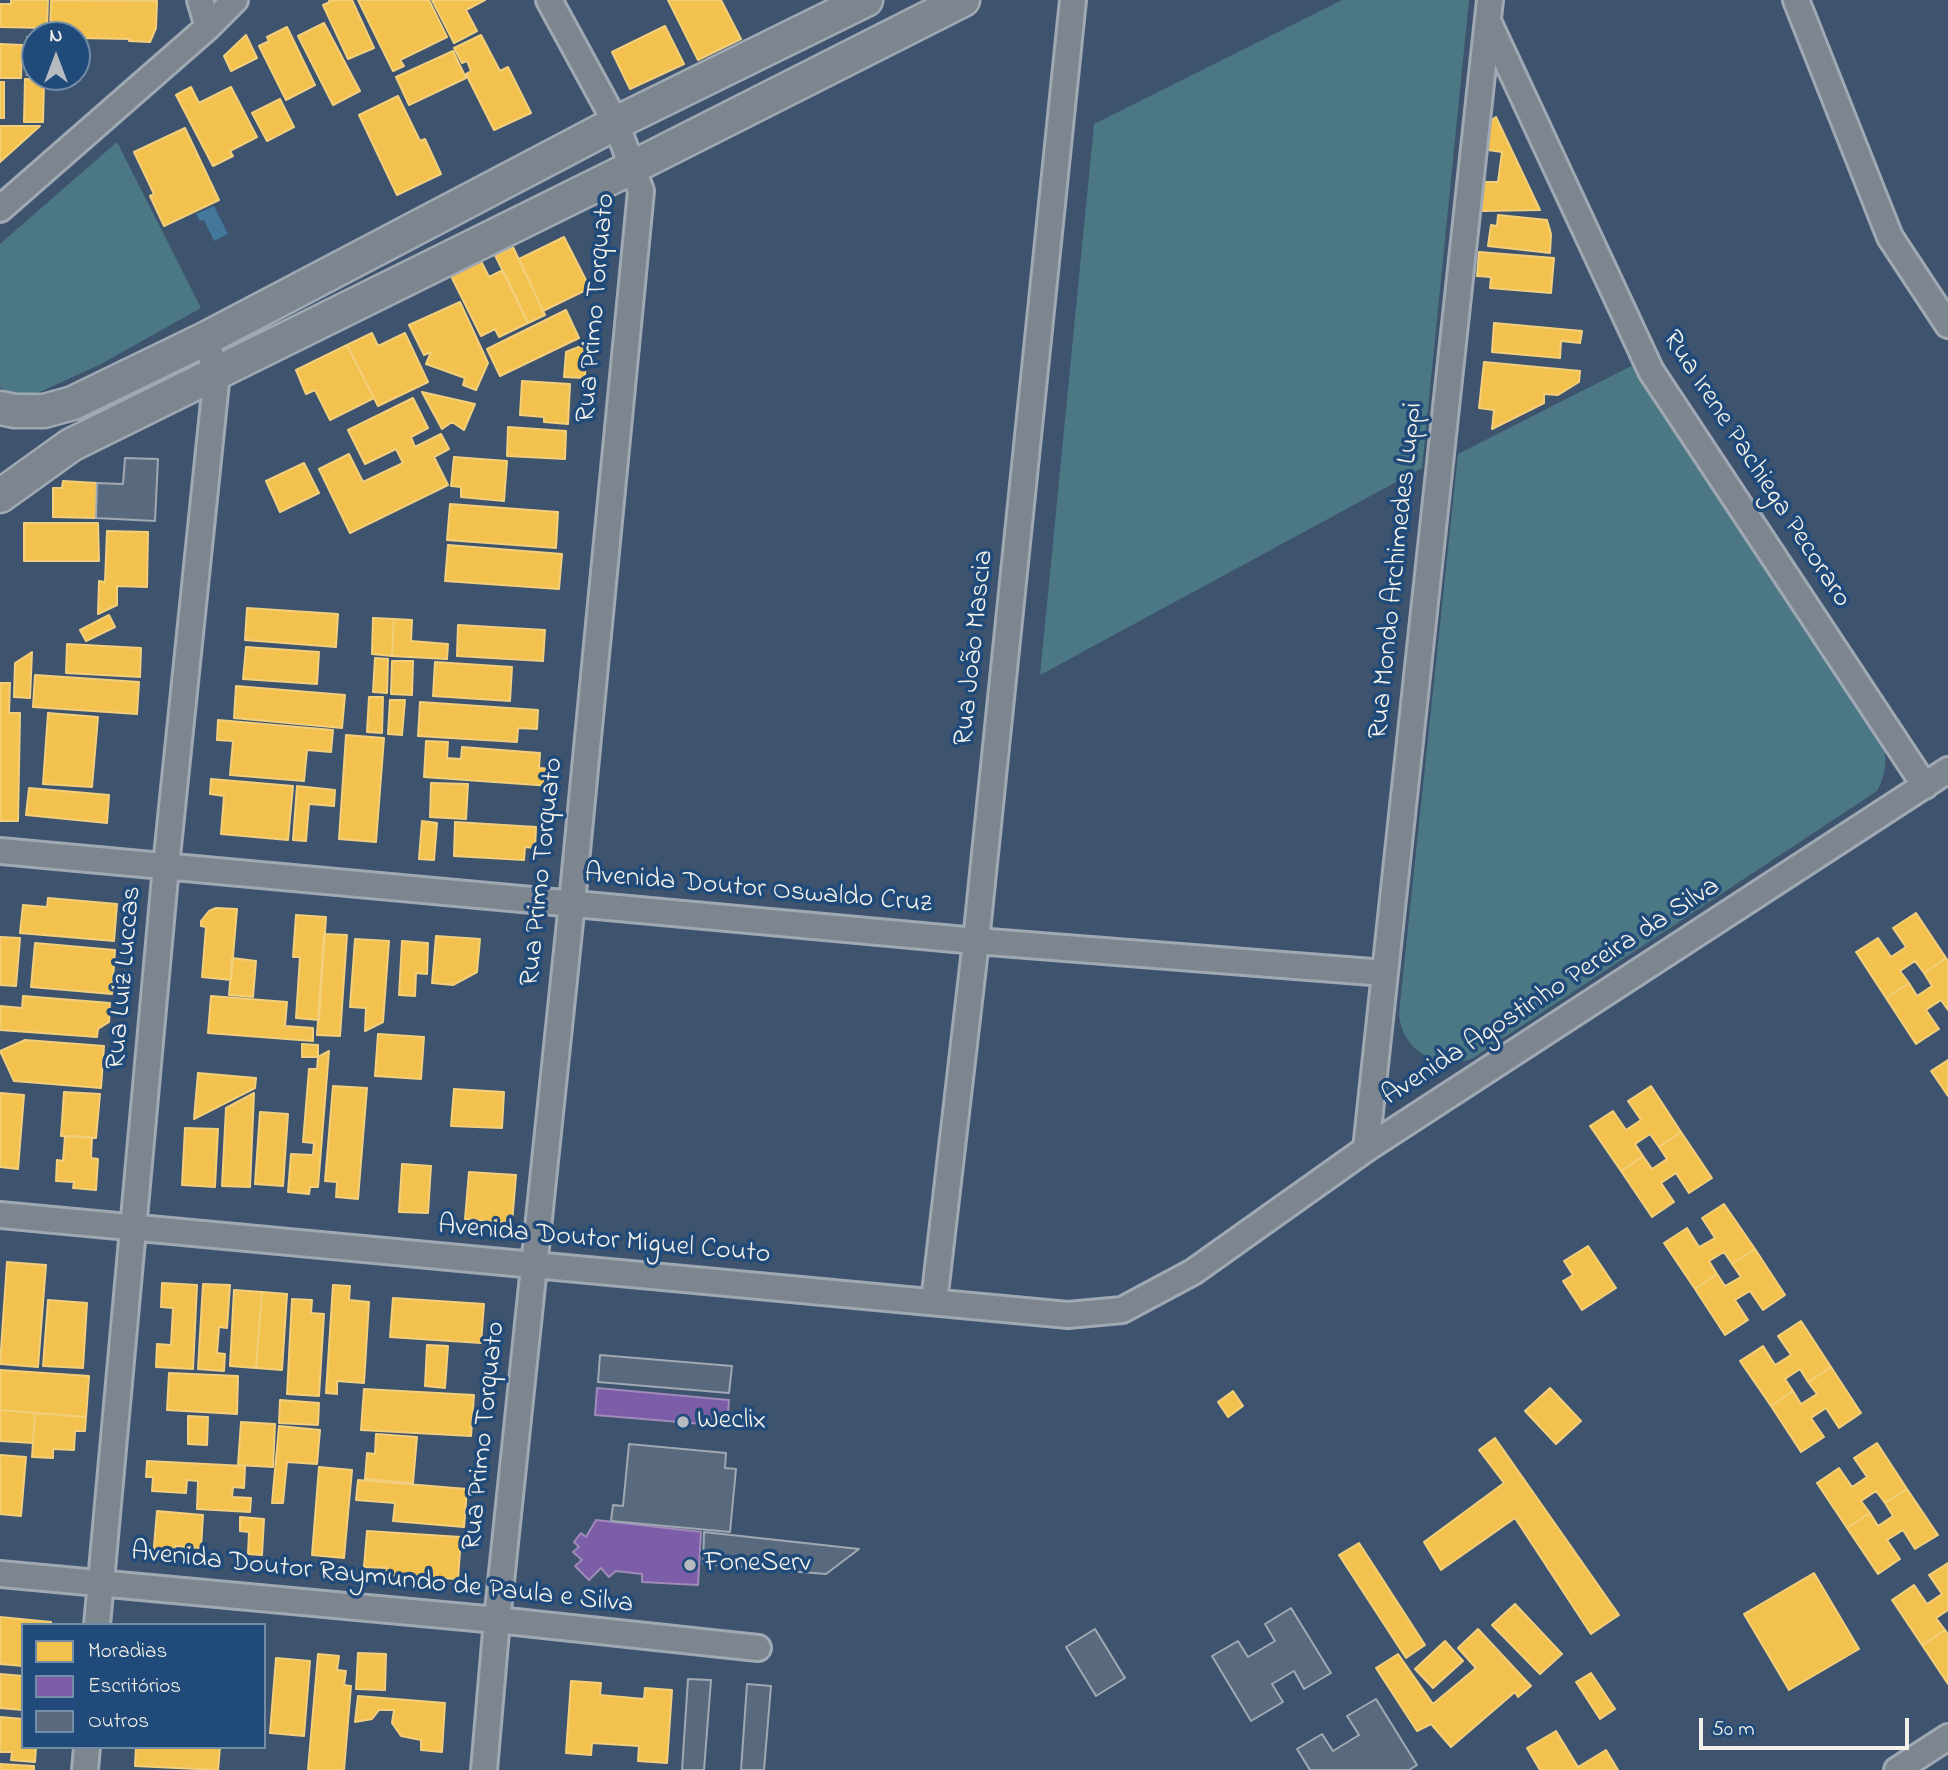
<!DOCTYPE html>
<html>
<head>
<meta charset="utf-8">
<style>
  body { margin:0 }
  #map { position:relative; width:1948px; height:1770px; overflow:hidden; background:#3e546e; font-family:"Indie Flower",sans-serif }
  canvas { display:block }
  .legend { position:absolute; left:21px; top:1623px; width:245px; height:126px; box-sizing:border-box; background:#1f4a7a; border:2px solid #748da6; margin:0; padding:9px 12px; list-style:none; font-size:21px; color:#f4f1e8 }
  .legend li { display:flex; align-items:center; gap:14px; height:35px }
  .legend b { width:35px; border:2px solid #748da6 }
  .north { position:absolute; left:21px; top:21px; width:70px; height:70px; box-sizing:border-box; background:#1f4a7a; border:2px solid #748da6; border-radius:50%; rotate:0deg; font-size:19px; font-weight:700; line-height:28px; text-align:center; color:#f4f1e8 }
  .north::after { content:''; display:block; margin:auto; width:24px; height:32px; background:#b4babd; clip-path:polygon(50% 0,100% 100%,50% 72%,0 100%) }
  .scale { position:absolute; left:1699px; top:1718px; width:210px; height:32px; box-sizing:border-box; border:4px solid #f4f1e8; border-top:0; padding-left:9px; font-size:21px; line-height:24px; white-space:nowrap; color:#f4f1e8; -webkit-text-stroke:5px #1f4a7a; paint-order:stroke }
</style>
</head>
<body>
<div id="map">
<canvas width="1948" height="1770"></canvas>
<ul class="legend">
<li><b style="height:19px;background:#f2c14e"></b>Moradias</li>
<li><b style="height:19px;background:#7b5ea7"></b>Escritórios</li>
<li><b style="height:19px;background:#5a6a7e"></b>Outros</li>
</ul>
<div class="north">N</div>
<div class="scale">50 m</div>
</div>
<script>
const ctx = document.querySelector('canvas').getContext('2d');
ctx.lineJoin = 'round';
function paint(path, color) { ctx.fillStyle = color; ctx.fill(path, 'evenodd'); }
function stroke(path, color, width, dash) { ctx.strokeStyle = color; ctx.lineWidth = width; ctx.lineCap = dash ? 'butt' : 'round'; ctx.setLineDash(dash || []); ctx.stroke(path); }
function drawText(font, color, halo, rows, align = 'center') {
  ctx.font = font + ' "Indie Flower",sans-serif'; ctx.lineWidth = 7; ctx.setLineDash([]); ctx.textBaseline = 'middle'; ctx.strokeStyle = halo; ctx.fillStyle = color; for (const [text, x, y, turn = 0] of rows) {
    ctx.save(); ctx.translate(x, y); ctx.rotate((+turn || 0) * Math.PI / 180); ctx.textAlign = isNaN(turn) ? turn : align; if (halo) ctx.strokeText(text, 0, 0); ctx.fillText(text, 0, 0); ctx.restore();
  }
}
paint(new Path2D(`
  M1342,0H1469L1422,468L1040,675L1094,124Z
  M117,142L201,308L101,364L42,391L27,396L12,395L0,387V244Z
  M1635,364L1642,384L1884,748C1887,765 1885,776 1877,791L1473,1058C1439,1072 1401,1051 1399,1013L1458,454Z`), '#4c7784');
paint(new Path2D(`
  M214,206L228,234L214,241L204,220L200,221L196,214Z`), '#43779c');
const homes = new Path2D(`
  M11,0H48L47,28L0,27V4H11Z
  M51,0L157,1L156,28L150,42L129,41L130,39L77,38V35H50Z
  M329,0H352L374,48L348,59L323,5L330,2Z
  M358,0H429L447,37L400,60L404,66L393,71Z
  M432,0H485L466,10L477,31L454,43Z
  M668,0H721L741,39L698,60Z
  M324,23L360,91L333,105L298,36Z
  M665,26L684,64L630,89L612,52Z
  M287,27L315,85L286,100L259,46L269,41L267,37Z
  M246,35L257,58L231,71L224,56Z
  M481,35L500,71L508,67L531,113L494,130L466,74L471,71L467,61L462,63L454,48Z
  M27,37H35V75H27Z
  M0,44L22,45L21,78H0Z
  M453,51L466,78L409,105L396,77Z
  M25,79L44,80L43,122H24Z
  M0,82H4V118H0Z
  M191,87L199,103L231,87L257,137L230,151L233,156L213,166L176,95Z
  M398,96L420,141L425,139L441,174L397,195L359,115Z
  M280,99L294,127L267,141L252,113Z
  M1496,117L1540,210L1481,211L1483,182H1498L1502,152L1488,150V122Z
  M0,126H40L0,162Z
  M185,128L219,200L164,226L150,196L154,194L134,152Z
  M1498,215L1547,220L1551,234L1550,253L1488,246L1491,225L1497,226Z
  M564,237L590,288L543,311L519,259Z
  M513,247L545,315L528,323L495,255Z
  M1479,252L1554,258L1551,293L1490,288L1491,277L1477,276Z
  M481,261L489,277L503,270L528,323L499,337L495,329L481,336L451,276Z
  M460,302L488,363L476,390L463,385L465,378L426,364L431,352L424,355L409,325Z
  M566,310L579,338L500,376L487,349Z
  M1494,323L1582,331L1580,343L1561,341L1560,358L1492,352Z
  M372,333L378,346L405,333L428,382L378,406L347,345Z
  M586,344L585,378L564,377L566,352Z
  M347,345L374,398L330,420L315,390L306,394L296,370Z
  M1484,362L1580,371L1579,382L1558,395L1544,394V403L1492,429L1494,410L1479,408Z
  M522,381L570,384L568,424L544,422V417L520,415Z
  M422,392L475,404L464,430L452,422L442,429Z
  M413,398L428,428L411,437L415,447L441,434L449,449L434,457L448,485L350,533L319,469L349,454L363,482L403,463L396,449L365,464L348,430Z
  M508,427L566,431L565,459L507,456Z
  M454,457L507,461L504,501L461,497V487L451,486Z
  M304,463L319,493L280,512L266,481Z
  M63,481L97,483L96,518L53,517V488H62Z
  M450,504L558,512L556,548L447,540Z
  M24,523H98L99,561H24Z
  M107,531L148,532L147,587L117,586V605L98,614L99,581L105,582Z
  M448,545L562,554L559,589L445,581Z
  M247,608L338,614L336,647L245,640Z
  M109,615L115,627L86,641L80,630Z
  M373,618L394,619L392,656L372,654Z
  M394,619L412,620L411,641L448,644L447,659L392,656Z
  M458,625L545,630L543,661L457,656Z
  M67,644L141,648L140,677L66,673Z
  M246,647L319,652L317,684L243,679Z
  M32,652L30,698L14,697L15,663Z
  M375,658L388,659L387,693L373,692Z
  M392,661H413L412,695L391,694Z
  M435,662L512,667L510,701L433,696Z
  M35,675L139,682L137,714L33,707Z
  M0,683H10L9,713H20L18,821H0Z
  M236,686L345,695L342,728L234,718Z
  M369,697H383L382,733L367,732Z
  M390,700H405L402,735L388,734Z
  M420,702L538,710L537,729L518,728L517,742L418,736Z
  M48,713L98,717L92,787L43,784Z
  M218,720L333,730L331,752L307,750L304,781L230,775L233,741L217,740Z
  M346,735L384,738L376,842L339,839Z
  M426,741L448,742L447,758L461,759L462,747L540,753L539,768L552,769L551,786L424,777Z
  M211,779L293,786L288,840L221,834L224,796L210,794Z
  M431,783L468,784L466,819L430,817Z
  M297,786L335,790L334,806L309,804L306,841L293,840Z
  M29,788L109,795L107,823L26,815Z
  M422,821L437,823L434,860L419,859Z
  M455,822L536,827L535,848L525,847L524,860L454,856Z
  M48,898L117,904L114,941L20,933L23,905L47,907Z
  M216,908L237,909L231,980L202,977L206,927L201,926V921L209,911Z
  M1916,913L1946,958L1924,973L1915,961L1900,971L1909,983L1886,998L1856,952L1878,938L1891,957L1906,947L1893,928Z
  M296,915L326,917L319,1020L296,1018L300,957H293Z
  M324,934L347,935L340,1036L317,1035Z
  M436,936L480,939L477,972L453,985L432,983Z
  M0,937L20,938L16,986L0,985Z
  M355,939L389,941L383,1022L365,1031L366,1008L350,1007Z
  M402,941L428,943L427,974L416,973L415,996L399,995Z
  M35,943L115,950L112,994L31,987Z
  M232,958L256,961L253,997L229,995Z
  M1946,958L1948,961V1010L1941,1000L1926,1010L1939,1029L1916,1044L1886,998L1909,983L1917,996L1932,986L1924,973Z
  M23,996L110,1003L109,1022L98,1029L97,1037L0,1030V1006L22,1008Z
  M211,996L287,1002L285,1026L313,1028V1041L208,1033Z
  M378,1034L424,1037L421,1079L375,1076Z
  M25,1040L104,1046L101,1088L14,1081L0,1051Z
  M302,1044L318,1045V1057H302Z
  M329,1051L318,1187H310L309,1194L288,1192L291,1154L313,1155L314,1143L303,1142L309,1069H317L318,1057Z
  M1948,1060V1096L1931,1071Z
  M198,1073L256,1078L255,1088L194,1119Z
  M333,1086L367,1088L358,1199L336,1197L337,1182L325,1181Z
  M1651,1086L1681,1132L1659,1147L1650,1134L1635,1144L1643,1156L1621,1171L1590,1126L1613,1111L1626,1130L1641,1120L1628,1101Z
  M454,1089L504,1092L502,1128L451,1126Z
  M64,1092L100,1094L96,1138L61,1136Z
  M0,1093L24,1095L18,1169L0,1167Z
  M254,1093L250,1187L222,1186L226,1108Z
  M260,1112L288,1114L283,1186L255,1184Z
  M185,1128L218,1129L215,1187L182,1185Z
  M1681,1132L1712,1178L1689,1193L1676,1173L1661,1183L1674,1202L1652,1217L1621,1171L1643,1156L1652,1169L1667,1159L1659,1147Z
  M65,1136L92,1137L91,1158L98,1159L96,1190L73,1188L74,1182L56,1181L57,1160L63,1161Z
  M402,1164L431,1166L428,1213L399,1212Z
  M469,1172L516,1175L512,1223L465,1219Z
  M1724,1204L1755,1249L1732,1264L1724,1252L1709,1261L1717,1274L1695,1289L1664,1243L1687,1228L1699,1247L1715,1238L1702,1218Z
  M1588,1246L1616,1288L1582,1310L1563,1281L1573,1275L1564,1261Z
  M1755,1249L1785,1295L1763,1310L1750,1291L1735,1300L1748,1320L1725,1335L1695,1289L1717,1274L1725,1286L1741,1277L1732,1264Z
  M7,1262L46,1265L38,1367L0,1364Z
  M162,1283L197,1285L193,1369L156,1367L157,1344L171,1345L173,1308L161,1307Z
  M203,1284L230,1285L227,1328L219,1327L217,1353L225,1354L224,1371L198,1369Z
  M333,1285L350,1286L349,1300L369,1302L364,1383L337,1381V1394L326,1393Z
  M234,1290L262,1292L256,1368L230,1366Z
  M262,1292L287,1294L282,1370L256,1368Z
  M393,1298L484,1304L481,1343L390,1337Z
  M292,1299L312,1300L311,1313L324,1314L319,1396L287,1394Z
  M48,1300L87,1303L83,1368L43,1366Z
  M1801,1321L1831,1367L1808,1382L1800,1369L1785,1379L1793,1391L1771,1406L1740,1361L1763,1346L1775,1365L1791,1355L1778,1336Z
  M427,1345L448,1346L445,1388L425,1386Z
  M1831,1367L1861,1413L1839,1428L1826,1408L1811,1418L1824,1437L1801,1452L1771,1406L1793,1391L1801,1404L1817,1394L1808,1382Z
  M0,1370L89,1376L86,1417L0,1410Z
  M169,1373L238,1376L237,1414L167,1410Z
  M1550,1388L1581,1421L1556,1444L1525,1411Z
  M364,1389L474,1395L471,1436L361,1430Z
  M1233,1391L1243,1406L1228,1417L1218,1402Z
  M280,1400L319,1403L318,1425L279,1423Z
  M0,1410L35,1413L33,1443L0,1441Z
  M35,1413L86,1417L85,1431H75L74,1450L53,1449V1458L32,1457Z
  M188,1416L208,1417L207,1445L188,1444Z
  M241,1422L275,1424L273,1467L238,1465Z
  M279,1426L320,1430L317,1464L287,1462L283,1503H272Z
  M376,1434L417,1437L413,1483L365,1479L367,1453L375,1454Z
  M1495,1438L1619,1615L1591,1634L1515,1518L1441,1570L1424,1542L1504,1483L1479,1450Z
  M1877,1443L1907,1489L1885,1503L1876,1491L1861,1501L1870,1513L1847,1528L1817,1483L1839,1468L1852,1487L1867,1477L1854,1458Z
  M0,1455L26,1457L21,1516L0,1514Z
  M147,1461L245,1466L244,1488L233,1487L232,1497L251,1498L250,1512L197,1509L198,1481L187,1480L186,1493L152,1491L153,1477H146Z
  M319,1467L352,1470L344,1558L312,1555Z
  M358,1480L467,1489L464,1527L393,1521L395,1503L356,1500Z
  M1907,1489L1938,1535L1915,1549L1903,1530L1887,1540L1900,1559L1878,1574L1847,1528L1870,1513L1878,1526L1893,1516L1885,1503Z
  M157,1511L203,1515L201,1548L175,1546L174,1559L153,1558Z
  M240,1517L264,1519L262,1555L248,1554L249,1532L240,1531Z
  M367,1531L461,1537L458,1579L386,1575L387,1568L364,1567Z
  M1359,1543L1425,1645L1406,1658L1339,1555Z
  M1948,1563V1610L1936,1618L1945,1630L1922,1645L1892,1600L1914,1585L1927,1604L1942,1594L1929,1575Z
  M1814,1573L1859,1649L1789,1690L1744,1614Z
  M1515,1604L1562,1654L1540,1674L1492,1625Z
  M0,1617L51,1622V1625H23V1666L0,1664Z
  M1478,1629L1531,1686L1518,1697L1515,1692L1451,1747L1431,1724L1417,1731L1376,1668L1398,1654L1433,1704L1476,1668L1458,1648Z
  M1945,1630L1948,1635V1684L1922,1645Z
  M1445,1641L1463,1661L1433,1688L1415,1669Z
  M358,1653L386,1654L385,1690L356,1689Z
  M318,1654L339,1656L337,1670L346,1671L344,1685L351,1686L344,1770H308Z
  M276,1658L310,1661L304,1736L270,1733Z
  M1591,1673L1615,1709L1600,1719L1576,1682Z
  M0,1674L23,1676V1710L0,1708Z
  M571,1681L601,1683L600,1695L644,1699L645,1688L672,1690L667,1763L638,1761L639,1746L592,1743L591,1755L566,1753Z
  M358,1696L445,1703L442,1752L421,1750V1740L401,1736L392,1723L394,1710H379L372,1719L355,1722Z
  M0,1717L23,1719V1747H36L35,1762L11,1760L12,1752H0Z
  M1556,1731L1578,1767L1606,1750L1618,1770H1540L1527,1748Z
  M136,1747H220L218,1770L135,1766Z
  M0,1764L34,1766V1770H0Z`);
paint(homes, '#f2c14e');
stroke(homes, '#f3cf7c', 2);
const offices = new Path2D(`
  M597,1388L729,1400L727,1426L595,1415Z
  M596,1520L701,1532L698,1585L642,1582V1574L616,1571L609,1577L601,1568L589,1580L575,1566L582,1560L573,1552L579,1547L574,1542L581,1533L586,1537Z`);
paint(offices, '#7b5ea7');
stroke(offices, '#9f8aba', 2);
const building = new Path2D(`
  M125,458L158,459L155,521L96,518L97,483L123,484Z
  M600,1355L732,1366L729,1393L598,1382Z
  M629,1444L726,1453L725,1468L736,1469L730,1532L611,1521L613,1505L623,1506Z
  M704,1532L859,1549L826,1574L703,1564Z
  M1291,1608L1331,1673L1304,1689L1294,1671L1272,1684L1283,1702L1251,1721L1212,1656L1238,1641L1248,1657L1275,1641L1265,1624Z
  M1095,1629L1125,1678L1096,1696L1066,1647Z
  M688,1679L711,1680L704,1770H682Z
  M747,1684L771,1686L764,1770H741Z
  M1376,1699L1417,1765L1409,1770H1310L1297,1749L1322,1734L1333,1751L1359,1735L1347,1716Z`);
paint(building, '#5a6a7e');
stroke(building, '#a0a9b3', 2);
const minor = new Path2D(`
  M200,0L208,27
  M1796,0L1890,237L1948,325
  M1488,21L1651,371L1925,786
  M0,209L208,27L235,0
  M0,851L976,941L1385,973
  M1366,1149L1490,0
  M0,1215L1068,1315L1122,1310L1193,1272L1366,1149L1948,770
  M934,1302L976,941L1073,0
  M0,1574L497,1620L758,1648
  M97,1625L166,866L217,373L205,339
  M85,1770L87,1747
  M484,1770L497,1620L572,903L641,191L616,123L549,0
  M1897,1770L1948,1737`);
const tertiary = new Path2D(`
  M0,408L15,411H44L73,403L205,339L616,123L866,0
  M0,496L71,445L633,167L963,0`);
stroke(minor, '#a0a9b3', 30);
stroke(tertiary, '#a0a9b3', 37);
stroke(minor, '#7d868f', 24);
stroke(tertiary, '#7d868f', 32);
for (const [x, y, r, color] of [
  [683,1422,7,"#b4babd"],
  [690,1565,7,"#b4babd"]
]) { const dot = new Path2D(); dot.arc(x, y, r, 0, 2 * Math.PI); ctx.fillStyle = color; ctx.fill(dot); stroke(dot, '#1f4a7a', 2.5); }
drawText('28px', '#f4f1e8', '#1f4a7a', [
  ["Rua Primo Torquato",598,308,-85],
  ["Rua Irene Pachiega Pecoraro",1755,470,57],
  ["Rua Mondo Archimedes Luppi",1398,571,-84],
  ["Rua João Mascia",976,648,-84],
  ["Rua Primo Torquato",544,872,-84],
  ["Avenida Doutor Oswaldo Cruz",758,891,5],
  ["Rua Luiz Luccas",126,978,-85],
  ["Avenida Agostinho Pereira da Silva",1552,993,-33],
  ["Avenida Doutor Miguel Couto",604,1242,5],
  ["Rua Primo Torquato",486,1436,-84],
  ["Avenida Doutor Raymundo de Paula e Silva",382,1580,6]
]);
drawText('28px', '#f4f1e8', '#1f4a7a', [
  ["Weclix",697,1422],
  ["FoneServ",704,1565]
], 'left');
</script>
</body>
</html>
